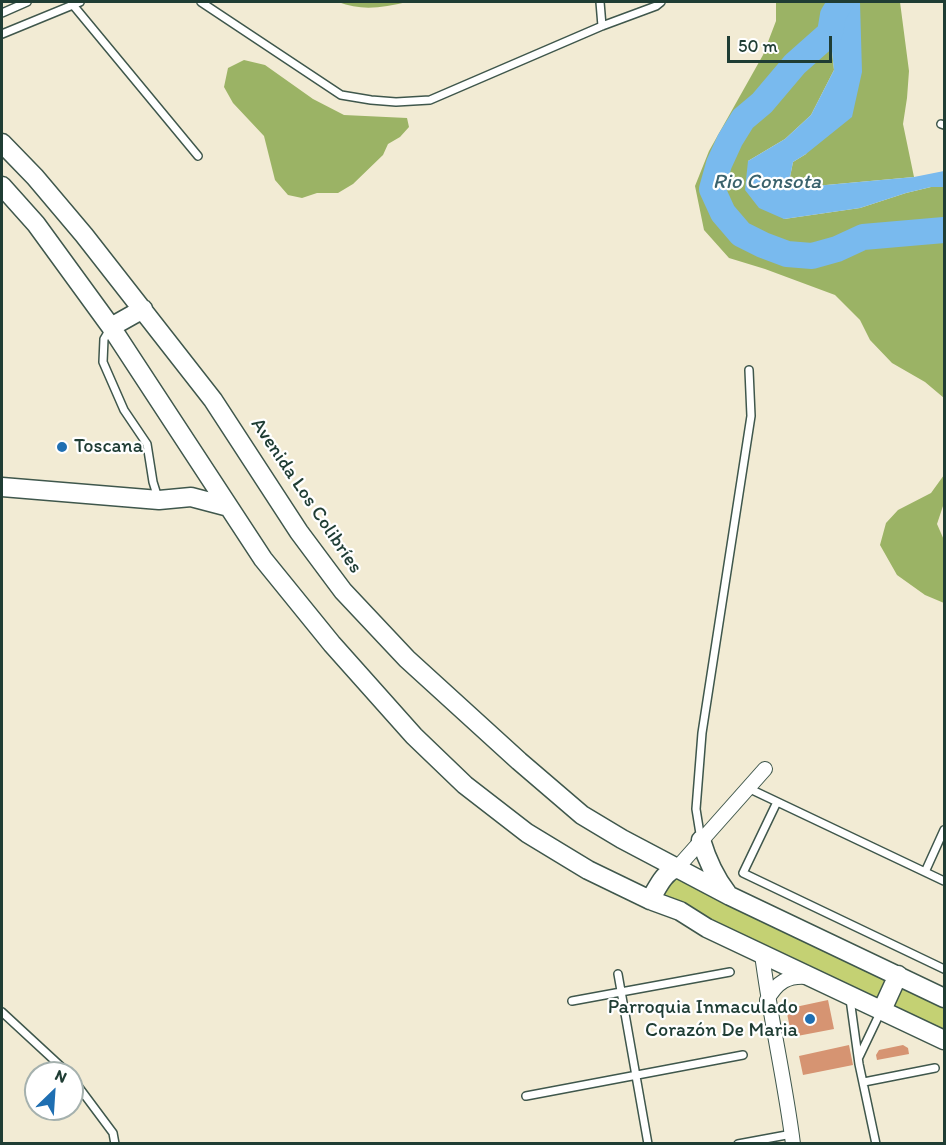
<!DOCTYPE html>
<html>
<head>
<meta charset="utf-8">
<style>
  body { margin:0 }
  #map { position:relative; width:946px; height:1145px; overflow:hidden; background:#f2ebd4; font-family:Itim,sans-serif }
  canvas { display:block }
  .frame { position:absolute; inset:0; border:3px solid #1f3d34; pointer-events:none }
  .north { position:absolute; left:24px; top:1061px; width:60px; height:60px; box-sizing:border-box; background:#fff; border:2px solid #a5b1ae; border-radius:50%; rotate:25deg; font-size:16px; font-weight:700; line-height:24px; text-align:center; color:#1f3d34 }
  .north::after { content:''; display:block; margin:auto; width:21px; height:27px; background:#1f6fb2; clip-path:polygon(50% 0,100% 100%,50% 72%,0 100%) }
  .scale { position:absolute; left:727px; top:36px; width:105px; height:27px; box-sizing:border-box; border:3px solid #1f3d34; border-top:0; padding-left:8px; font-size:18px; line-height:21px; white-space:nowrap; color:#1f3d34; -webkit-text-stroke:4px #fff; paint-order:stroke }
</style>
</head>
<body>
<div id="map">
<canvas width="946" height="1145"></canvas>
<div class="frame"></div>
<div class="north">N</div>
<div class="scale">50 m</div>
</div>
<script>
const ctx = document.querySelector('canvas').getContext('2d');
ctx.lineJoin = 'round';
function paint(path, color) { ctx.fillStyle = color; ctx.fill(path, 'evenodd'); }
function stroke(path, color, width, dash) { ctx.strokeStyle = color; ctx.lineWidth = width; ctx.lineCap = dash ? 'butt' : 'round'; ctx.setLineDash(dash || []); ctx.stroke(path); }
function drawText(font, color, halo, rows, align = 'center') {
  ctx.font = font + ' Itim,sans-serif'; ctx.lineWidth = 4.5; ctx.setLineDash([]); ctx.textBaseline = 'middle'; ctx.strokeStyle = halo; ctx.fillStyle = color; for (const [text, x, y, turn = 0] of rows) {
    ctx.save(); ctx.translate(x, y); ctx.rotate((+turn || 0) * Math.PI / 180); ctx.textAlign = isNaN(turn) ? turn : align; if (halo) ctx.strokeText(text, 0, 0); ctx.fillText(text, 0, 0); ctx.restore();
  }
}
paint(new Path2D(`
  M669,870L944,998V1040L650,900Z`), '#c4d173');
paint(new Path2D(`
  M338,2H407C382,8 361,11 338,2Z
  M776,2H835L830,33L834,70L811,115L785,139L748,161L784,219L860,208L906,193L931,187H944V398L925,382L892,363L870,340L860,320L835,295L765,269L729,258L704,230L695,186L709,151L763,55L776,21Z
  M860,2H900L909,71L907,98L903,124L914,177L815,186L789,182L793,162L806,154L860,13Z
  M244,60L265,65L313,99L344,115L407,118L409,127L400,137L388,144L383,155L353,184L338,193H317L302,198L288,195L275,180L264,136L233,103L224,87L228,68Z
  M944,475V503L937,524L944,540V603L925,595L897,575L880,545L886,523L898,510L931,493Z`), '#9bb365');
paint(new Path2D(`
  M835,2H860L862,72L852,117L806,154L793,162L789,182L815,186L914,177L944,171V187H931L906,193L860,208L784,219L759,208L745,190L748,161L785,139L811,115L834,70L830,33Z`), '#79baee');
stroke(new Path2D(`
  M841,2L833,15L830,33L795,64L762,103L743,119L730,140L719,164L712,189L723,213L741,234L763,245L787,254L812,256L837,249L863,237L944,230`), '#79baee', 26);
paint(new Path2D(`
  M828,1000L834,1029L792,1037L786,1009Z
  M849,1045L853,1065L803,1075L799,1056Z
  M903,1045L908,1048L909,1054L877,1060L876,1055L879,1050Z`), '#d69472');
const lane = new Path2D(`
  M201,2L341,95L371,100L396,102L430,100L602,26L656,6L661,2
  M600,2L602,26
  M73,5L198,156
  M2,13L27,2
  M2,34L80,2
  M941,124L944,125
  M110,329L104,339L103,362L124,410L147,444L153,482L158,498
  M748,788L944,881
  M777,802L743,873L944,969
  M701,840L696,809L702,733L751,416L749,370
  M925,872L944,830
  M618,974L648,1144
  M850,999L859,1064L876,1144
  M572,1001L730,972
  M2,1012L68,1073
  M859,1057L881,1011
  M72,1078L113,1133L115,1144
  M864,1082L935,1068
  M526,1096L743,1055
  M738,1144L792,1134`);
const street = new Path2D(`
  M678,867L765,769
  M762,954C770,1018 785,1080 793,1144
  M767,1000C777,982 788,975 808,977`);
const secondary = new Path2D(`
  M2,143L35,177L84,235L213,400L299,532L343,591L407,659L519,761L582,815L622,839L730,896L944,998
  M2,186L36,224L111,327L263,559L332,644L414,736L465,785L527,833L588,870L650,900L680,911L707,928L944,1040
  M111,327L143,309
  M2,487L159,500L191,497L229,507
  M701,840C707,860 714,876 727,893
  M650,900C658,887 663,873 678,867
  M882,1010L898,975`);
stroke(lane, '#3f574c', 10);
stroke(street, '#3f574c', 16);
stroke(secondary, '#3f574c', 21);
stroke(lane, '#fff', 7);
stroke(street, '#fff', 14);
stroke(secondary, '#fff', 18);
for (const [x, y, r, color] of [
  [62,447,6,"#1f6fb2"],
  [810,1019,6,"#1f6fb2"]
]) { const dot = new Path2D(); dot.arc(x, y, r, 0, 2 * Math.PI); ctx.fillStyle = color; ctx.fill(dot); stroke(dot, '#fff', 2); }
drawText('20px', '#1f3d34', '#fff', [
  ["Toscana",74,447],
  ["Parroquia Inmaculado",798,1008,"right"],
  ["Corazón De Maria",798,1031,"right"]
], 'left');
drawText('20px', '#1f3d34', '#fff', [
  ["Avenida Los Colibríes",306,496,56]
]);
drawText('italic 21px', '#3a626c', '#fff', [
  ["Rio Consota",767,183]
]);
</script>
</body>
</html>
